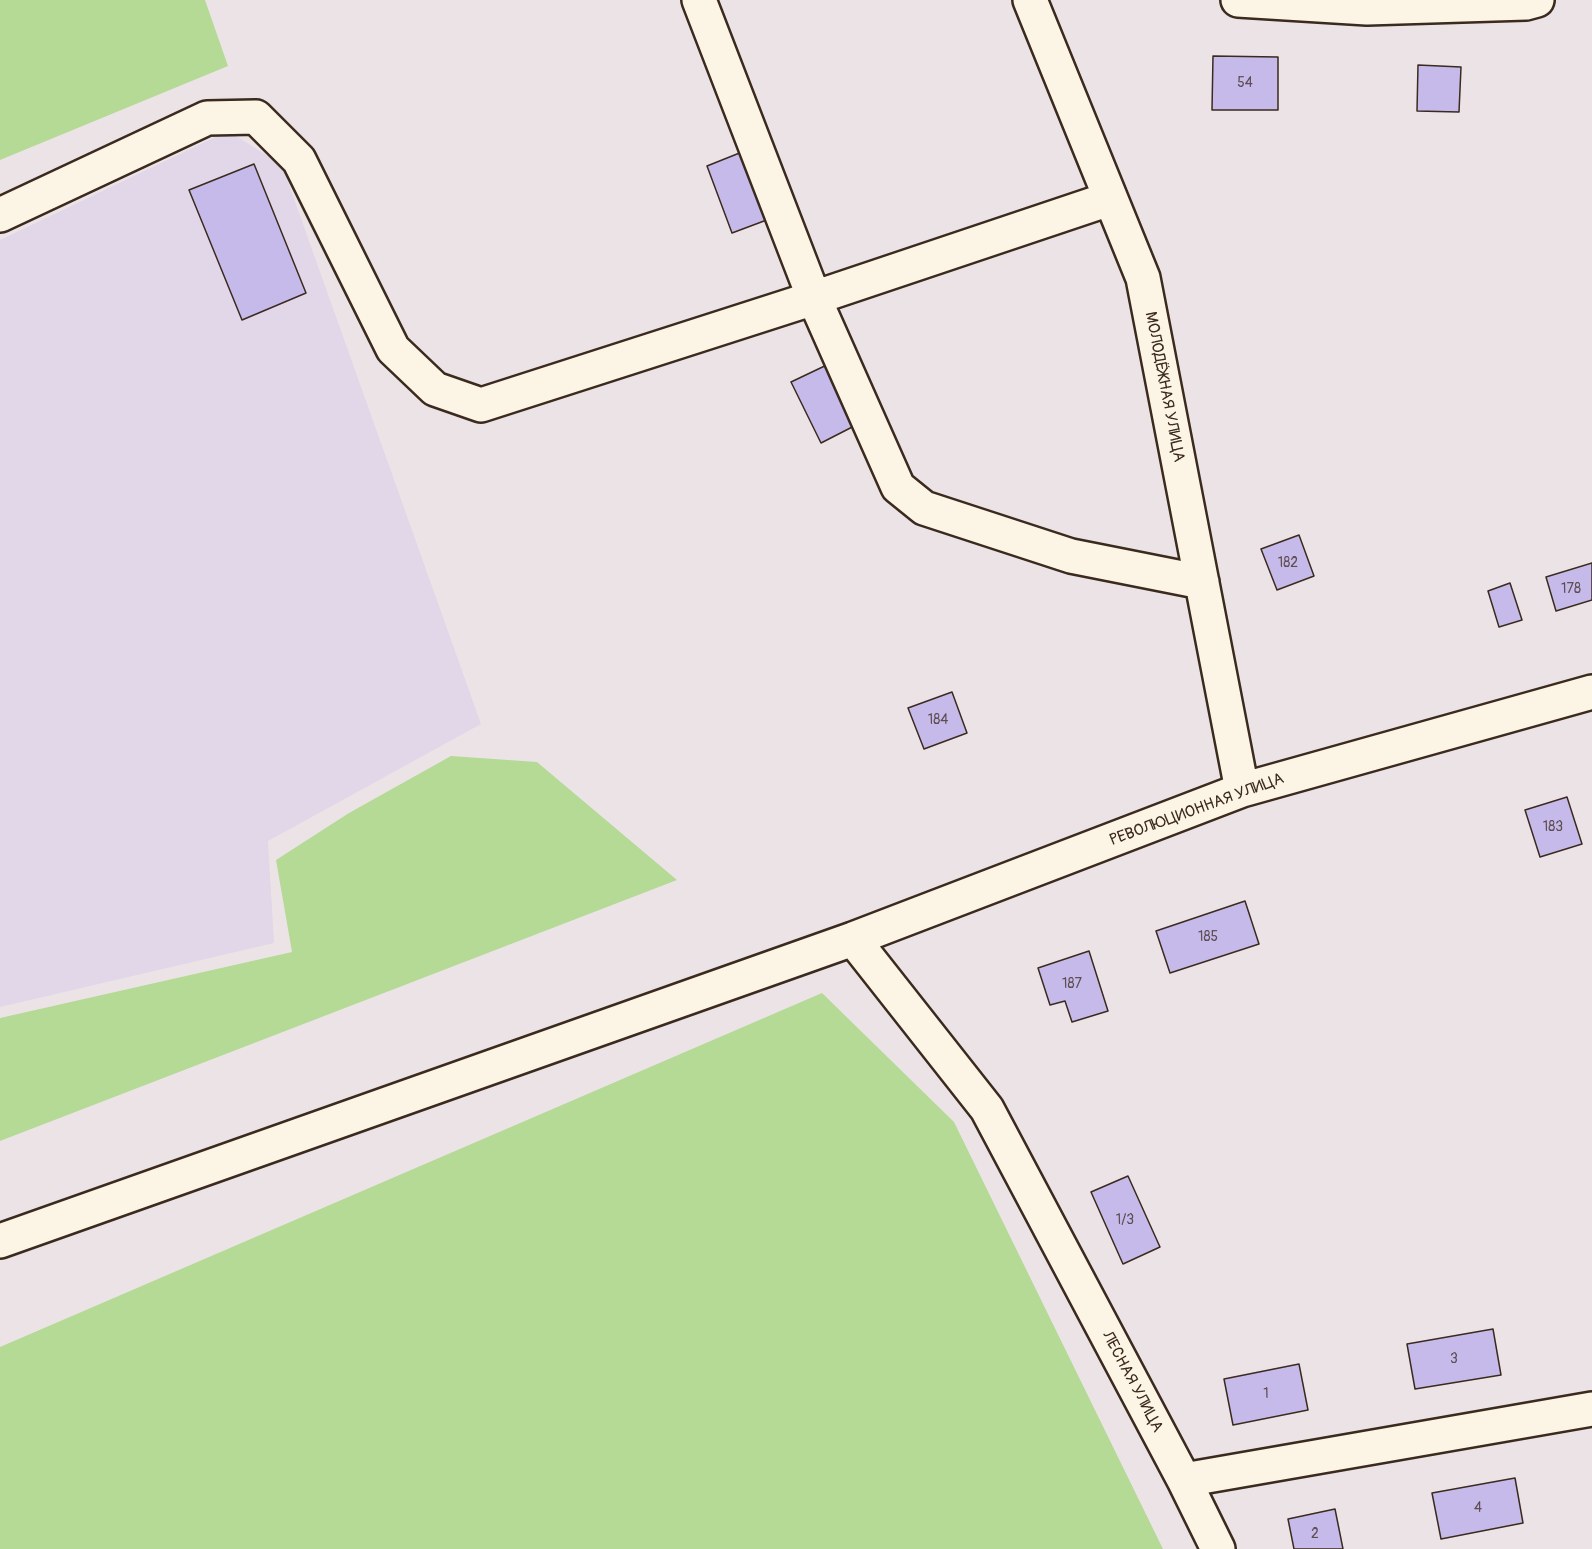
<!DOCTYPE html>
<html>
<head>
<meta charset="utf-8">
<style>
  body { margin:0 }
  canvas { display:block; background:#ece3e7 }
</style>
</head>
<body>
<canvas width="1592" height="1549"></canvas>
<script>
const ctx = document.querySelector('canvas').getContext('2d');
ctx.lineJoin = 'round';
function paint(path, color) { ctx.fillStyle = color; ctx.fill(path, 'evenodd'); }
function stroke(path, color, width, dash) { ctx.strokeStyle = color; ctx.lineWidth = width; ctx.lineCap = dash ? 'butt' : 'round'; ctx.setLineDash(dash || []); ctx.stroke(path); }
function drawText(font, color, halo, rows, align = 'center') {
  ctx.font = font + ' Pangolin,sans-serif'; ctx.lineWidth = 4.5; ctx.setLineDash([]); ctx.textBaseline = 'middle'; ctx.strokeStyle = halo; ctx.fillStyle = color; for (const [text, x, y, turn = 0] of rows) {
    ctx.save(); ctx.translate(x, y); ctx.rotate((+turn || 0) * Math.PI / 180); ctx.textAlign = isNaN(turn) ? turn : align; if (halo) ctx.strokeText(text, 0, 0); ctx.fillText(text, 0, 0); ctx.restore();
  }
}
paint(new Path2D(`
  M228,131L282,165L481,724L268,841L274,943L0,1007V240Z`), '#e1d7e8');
paint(new Path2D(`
  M0,0H205L228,66L0,160Z
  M451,756L537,762L677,880L0,1141V1018L292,952L276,860L349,813Z
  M822,993L954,1122L1163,1549H0V1347Z`), '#b4da96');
const building = new Path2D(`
  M1213,56L1278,57V110H1212Z
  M1418,65L1461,67L1459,112L1417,111Z
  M747,150L772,218L732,233L707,166Z
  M254,164L306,293L242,320L189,190Z
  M833,362L862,422L821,443L791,382Z
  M1299,535L1314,576L1277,590L1261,549Z
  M1592,563V600L1556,611L1546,577Z
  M1510,583L1522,620L1499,627L1488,591Z
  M952,692L967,733L924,749L908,708Z
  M1567,797L1582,844L1540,857L1525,810Z
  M1245,901L1259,944L1170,973L1156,931Z
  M1089,951L1108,1011L1072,1022L1065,1001L1050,1005L1038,968Z
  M1128,1176L1160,1247L1123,1264L1091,1192Z
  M1493,1329L1501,1375L1415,1389L1407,1344Z
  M1299,1364L1308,1410L1233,1425L1224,1379Z
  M1515,1478L1523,1523L1441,1539L1432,1493Z
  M1335,1509L1343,1549H1294L1288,1519Z`);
paint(building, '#c6baeb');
stroke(building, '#3b2a1e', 1.5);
const minor = new Path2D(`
  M699,0L814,298L898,487L924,508L1071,556L1202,582
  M1030,0L1143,278L1242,790
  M1238,0L1367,8L1526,3L1537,0
  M0,215L207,118L256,117L299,160L393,349L435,389L481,405L814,298L1109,199
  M853,939L987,1109L1184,1480L1218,1549
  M0,1241L853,939L1242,790L1592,692
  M1184,1480L1592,1409`);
stroke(minor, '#3b2a1e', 38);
stroke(minor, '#fcf5e5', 33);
drawText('14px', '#5e4e51', null, [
  ["54",1245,83],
  ["182",1288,563],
  ["178",1571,589],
  ["184",938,720],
  ["183",1553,827],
  ["185",1208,937],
  ["187",1072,984],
  ["1/3",1125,1220],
  ["3",1454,1359],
  ["1",1266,1394],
  ["4",1478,1508],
  ["2",1315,1534]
]);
drawText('16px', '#3b2a1e', '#fcf5e5', [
  ["МОЛОДЁЖНАЯ УЛИЦА",1164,387,79],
  ["РЕВОЛЮЦИОННАЯ УЛИЦА",1197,810,-20],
  ["ЛЕСНАЯ УЛИЦА",1132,1382,62]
]);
</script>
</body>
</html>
